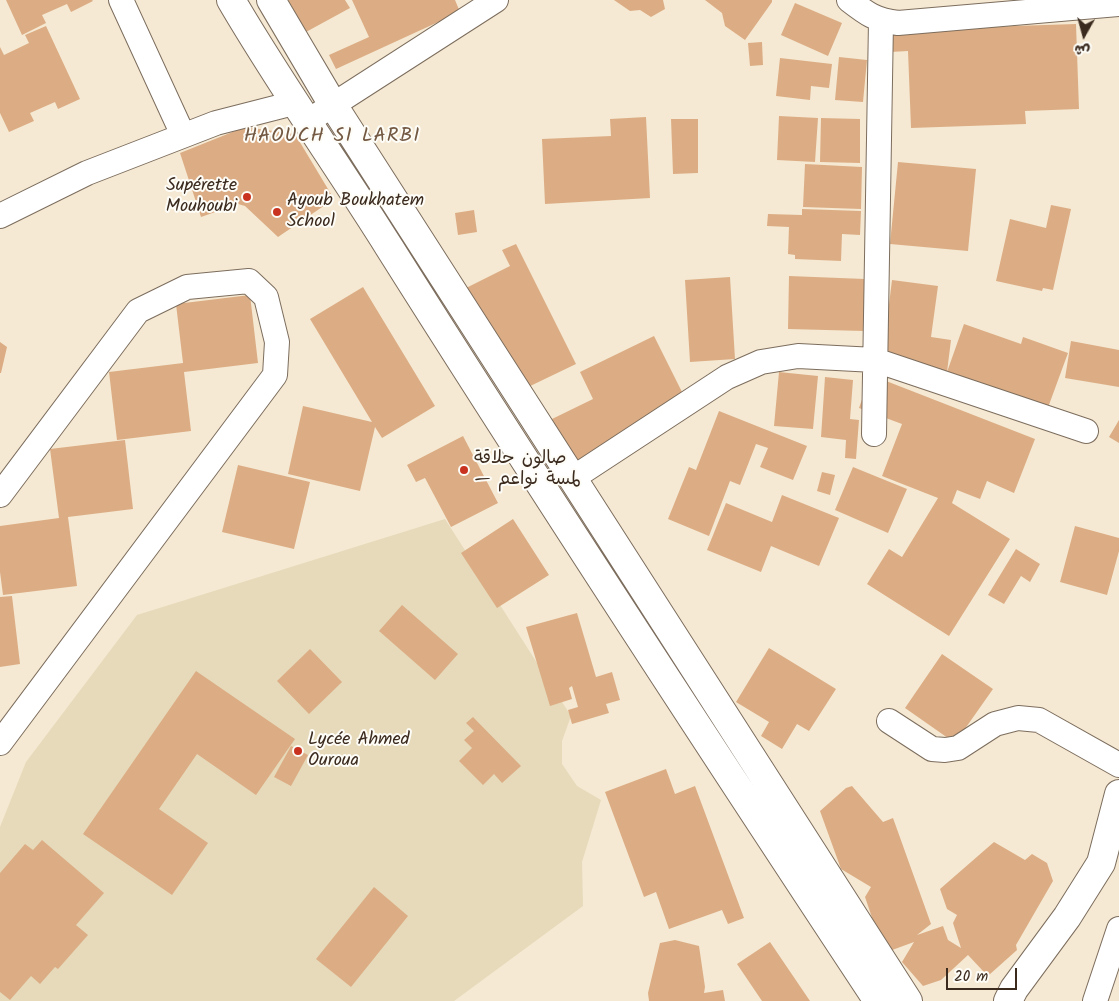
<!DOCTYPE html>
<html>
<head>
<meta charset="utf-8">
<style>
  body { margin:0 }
  #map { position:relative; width:1119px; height:1001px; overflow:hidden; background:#f5e9d3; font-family:Kalam,"Playpen Sans Arabic",sans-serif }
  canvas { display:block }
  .north { position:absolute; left:1059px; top:10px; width:50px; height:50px; -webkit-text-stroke:4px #fdfcf7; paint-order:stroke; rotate:187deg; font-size:14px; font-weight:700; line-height:20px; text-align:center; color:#3b2a1e }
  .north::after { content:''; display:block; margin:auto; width:18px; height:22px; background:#3b2a1e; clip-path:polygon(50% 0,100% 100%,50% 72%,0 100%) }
  .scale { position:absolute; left:946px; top:968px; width:71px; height:22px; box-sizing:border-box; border:2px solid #3b2a1e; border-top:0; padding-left:6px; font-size:15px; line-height:18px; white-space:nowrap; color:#3b2a1e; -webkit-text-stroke:4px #fdfcf7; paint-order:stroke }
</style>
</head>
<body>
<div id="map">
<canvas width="1119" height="1001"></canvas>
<div class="north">ش</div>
<div class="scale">20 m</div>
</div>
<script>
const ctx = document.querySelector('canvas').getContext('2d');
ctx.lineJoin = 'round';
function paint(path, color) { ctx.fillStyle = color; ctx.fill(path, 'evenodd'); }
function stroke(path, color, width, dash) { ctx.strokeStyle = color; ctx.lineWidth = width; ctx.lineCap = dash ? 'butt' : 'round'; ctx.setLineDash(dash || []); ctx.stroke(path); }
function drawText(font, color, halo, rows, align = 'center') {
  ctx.font = font + ' Kalam,"Playpen Sans Arabic",sans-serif'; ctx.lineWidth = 4; ctx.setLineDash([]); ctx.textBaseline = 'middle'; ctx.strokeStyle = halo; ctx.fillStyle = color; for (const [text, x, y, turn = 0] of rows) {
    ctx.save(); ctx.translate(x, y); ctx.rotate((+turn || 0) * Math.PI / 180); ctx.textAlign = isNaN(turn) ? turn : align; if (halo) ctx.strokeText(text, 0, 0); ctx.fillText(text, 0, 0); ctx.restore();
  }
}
paint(new Path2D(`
  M445,519L571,716L562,741V764L577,786L601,800L582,862L583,906L454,1001H0V827L26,762L137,615Z`), '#e6daba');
paint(new Path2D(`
  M6,0H92L93,1L71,12L67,4L42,15L46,23L22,35Z
  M288,0H345L350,8L306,32Z
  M352,0H455L460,12L336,69L329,55L369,37Z
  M614,0H663L665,9L651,17L640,10L630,11Z
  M705,0H772V2L745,40L725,26L722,13Z
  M795,3L842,23L828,56L781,35Z
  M1076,24L1079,109L1025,111L1026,124L911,128L908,51L890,52L889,30Z
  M46,26L80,99L58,109L55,102L30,113L34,121L9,132L0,113V47L4,55L29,43L25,35Z
  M762,42L763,65L750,66L748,43Z
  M839,57L867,60L863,102L835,100Z
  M780,58L832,64L829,88L811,86L810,100L776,96Z
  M779,116L818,118L815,162L777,160Z
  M646,117L650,198L545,204L542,139L611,136L610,119Z
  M821,118L860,119V163L820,162Z
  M671,119H698V173L673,174Z
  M245,127L295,134L334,199L278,237L245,206L238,204L201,217L180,153Z
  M898,162L976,169L968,251L890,244Z
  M805,164L862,167L861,209L803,207Z
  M1051,205L1071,209L1053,290L1043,288L1042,291L996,281L1010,219L1046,228Z
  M802,209L861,211L860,235L842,234L841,261L795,259V255L788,254L789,227L767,226L768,214L802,215Z
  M474,210L477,232L458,235L455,213Z
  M516,244L576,364L524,389L466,288L510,266L502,250Z
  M789,276L865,279L864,331L788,329Z
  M730,277L735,359L690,362L685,280Z
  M892,280L938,286L931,337L951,340L947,372L964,324L1021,344L1023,337L1068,353L1046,413L946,385L880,377Z
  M363,287L435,406L382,438L375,427L360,491L288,474L303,406L372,422L310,319Z
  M250,295L258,363L184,372L191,431L117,440L109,372L183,363L176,304Z
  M654,336L693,414L577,470L552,419L593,399L580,372Z
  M1071,341L1119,350V387L1065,378Z
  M0,342L7,347L1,373H0Z
  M779,372L818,376L813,429L774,426Z
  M825,377L853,380L850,419L859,420L856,459L845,458L846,440L821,437Z
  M881,379L1035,439L1014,493L987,481L980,499L957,490L952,503L1010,539L949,636L867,584L889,549L902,557L938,498L882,476L902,424L859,408L865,391Z
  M719,411L807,446L793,480L760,467L768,448L756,444L740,485L730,481L709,536L668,519L689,467L696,470Z
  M1119,420V443L1109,437Z
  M463,436L498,503L451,527L425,478L416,482L407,465Z
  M125,440L133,509L68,517L77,586L3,595L0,572V526L59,518L50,449Z
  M238,465L310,482L294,549L222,532Z
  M853,467L907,489L888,533L835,510Z
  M822,472L835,475L830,495L817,491Z
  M782,495L839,518L819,566L771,546L761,572L707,550L726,503L772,522Z
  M513,519L549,575L497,608L461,553Z
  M1075,526L1119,538V551L1107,595L1060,582Z
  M1016,549L1040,564L1030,582L1021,576L1004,604L988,595Z
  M12,596L20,664L0,667V597Z
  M402,605L458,654L435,680L379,631Z
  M577,613L596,677L612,672L620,700L606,704L609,713L572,724L568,710L578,707L572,686L569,688L572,699L550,706L526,627Z
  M769,648L836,689L809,731L797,724L782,749L761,736L769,722L736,702Z
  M310,649L342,682L309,714L277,681Z
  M942,654L993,689L955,743L905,708Z
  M196,671L295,739L256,795L197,754L159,809L208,843L172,895L83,834Z
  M473,717L521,766L502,783L494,774L483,785L459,761L472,748L464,740L474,731L466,723Z
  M291,746L308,755L291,786L274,777Z
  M666,769L675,794L695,786L744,918L728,924L722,910L669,929L656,892L644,897L605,792Z
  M852,786L883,822L893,818L931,924L917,935L943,926L948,940L961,948L953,923L957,915L947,909L940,889L994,842L1025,860L1032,854L1047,863L1053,881L1016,945L1017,950L989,975L983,971L968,955L941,980L923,986L902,962L914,942L884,953L865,897L871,887L841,869L820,811L846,788Z
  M42,840L104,893L76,925L88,935L58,969L55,967L40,984L31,976L10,1000L0,992V873L25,844L33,850Z
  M374,887L408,916L351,987L316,959Z
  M675,940L699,946L705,987L704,993L723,990L725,1001H649L648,993L660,943Z
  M770,942L810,1001H762L737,964Z`), '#dcad84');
const street = new Path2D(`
  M121,0L183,135
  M849,0C867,14 875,20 898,23L1119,4
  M308,121L496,0
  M0,216L87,173L216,123L294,103
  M874,434L881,21
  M573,478L727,377L761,362L798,356L875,360L1086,431
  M0,495L138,311L187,287L249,281L266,297L277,342L275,375L0,743
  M889,721L932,749L945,750L958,748L995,724L1018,718L1039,720L1119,765
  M1095,1001L1119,929`);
const secondary = new Path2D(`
  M231,0C280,84 337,164 389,247C549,501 713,751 878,1001
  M271,0L333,105L908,1001
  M1008,1001L1014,989L1067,917L1101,863L1119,794`);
stroke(street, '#7c6d5d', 26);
stroke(secondary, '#7c6d5d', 30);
stroke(street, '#fff', 24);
stroke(secondary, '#fff', 28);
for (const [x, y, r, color] of [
  [247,197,5,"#c8321e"],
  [277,212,5,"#c8321e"],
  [464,470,5,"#c8321e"],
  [298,751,5,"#c8321e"]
]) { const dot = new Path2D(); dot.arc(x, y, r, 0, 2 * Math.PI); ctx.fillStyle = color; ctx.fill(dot); stroke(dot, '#fdfcf7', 2); }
drawText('18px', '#3b2a1e', '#fdfcf7', [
  ["Supérette",237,187,"right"],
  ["Mouhoubi",237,208,"right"],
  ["Ayoub Boukhatem",287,202],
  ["School",287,223],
  ["صالون حلاقة",474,460],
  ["— لمسة نواعم",474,481],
  ["Lycée Ahmed",308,741],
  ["Ouroua",308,762]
], 'left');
ctx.letterSpacing = '1px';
drawText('20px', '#735842', '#fdfcf7', [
  ["HAOUCH SI LARBI",332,138]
]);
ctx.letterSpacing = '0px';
</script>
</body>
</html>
